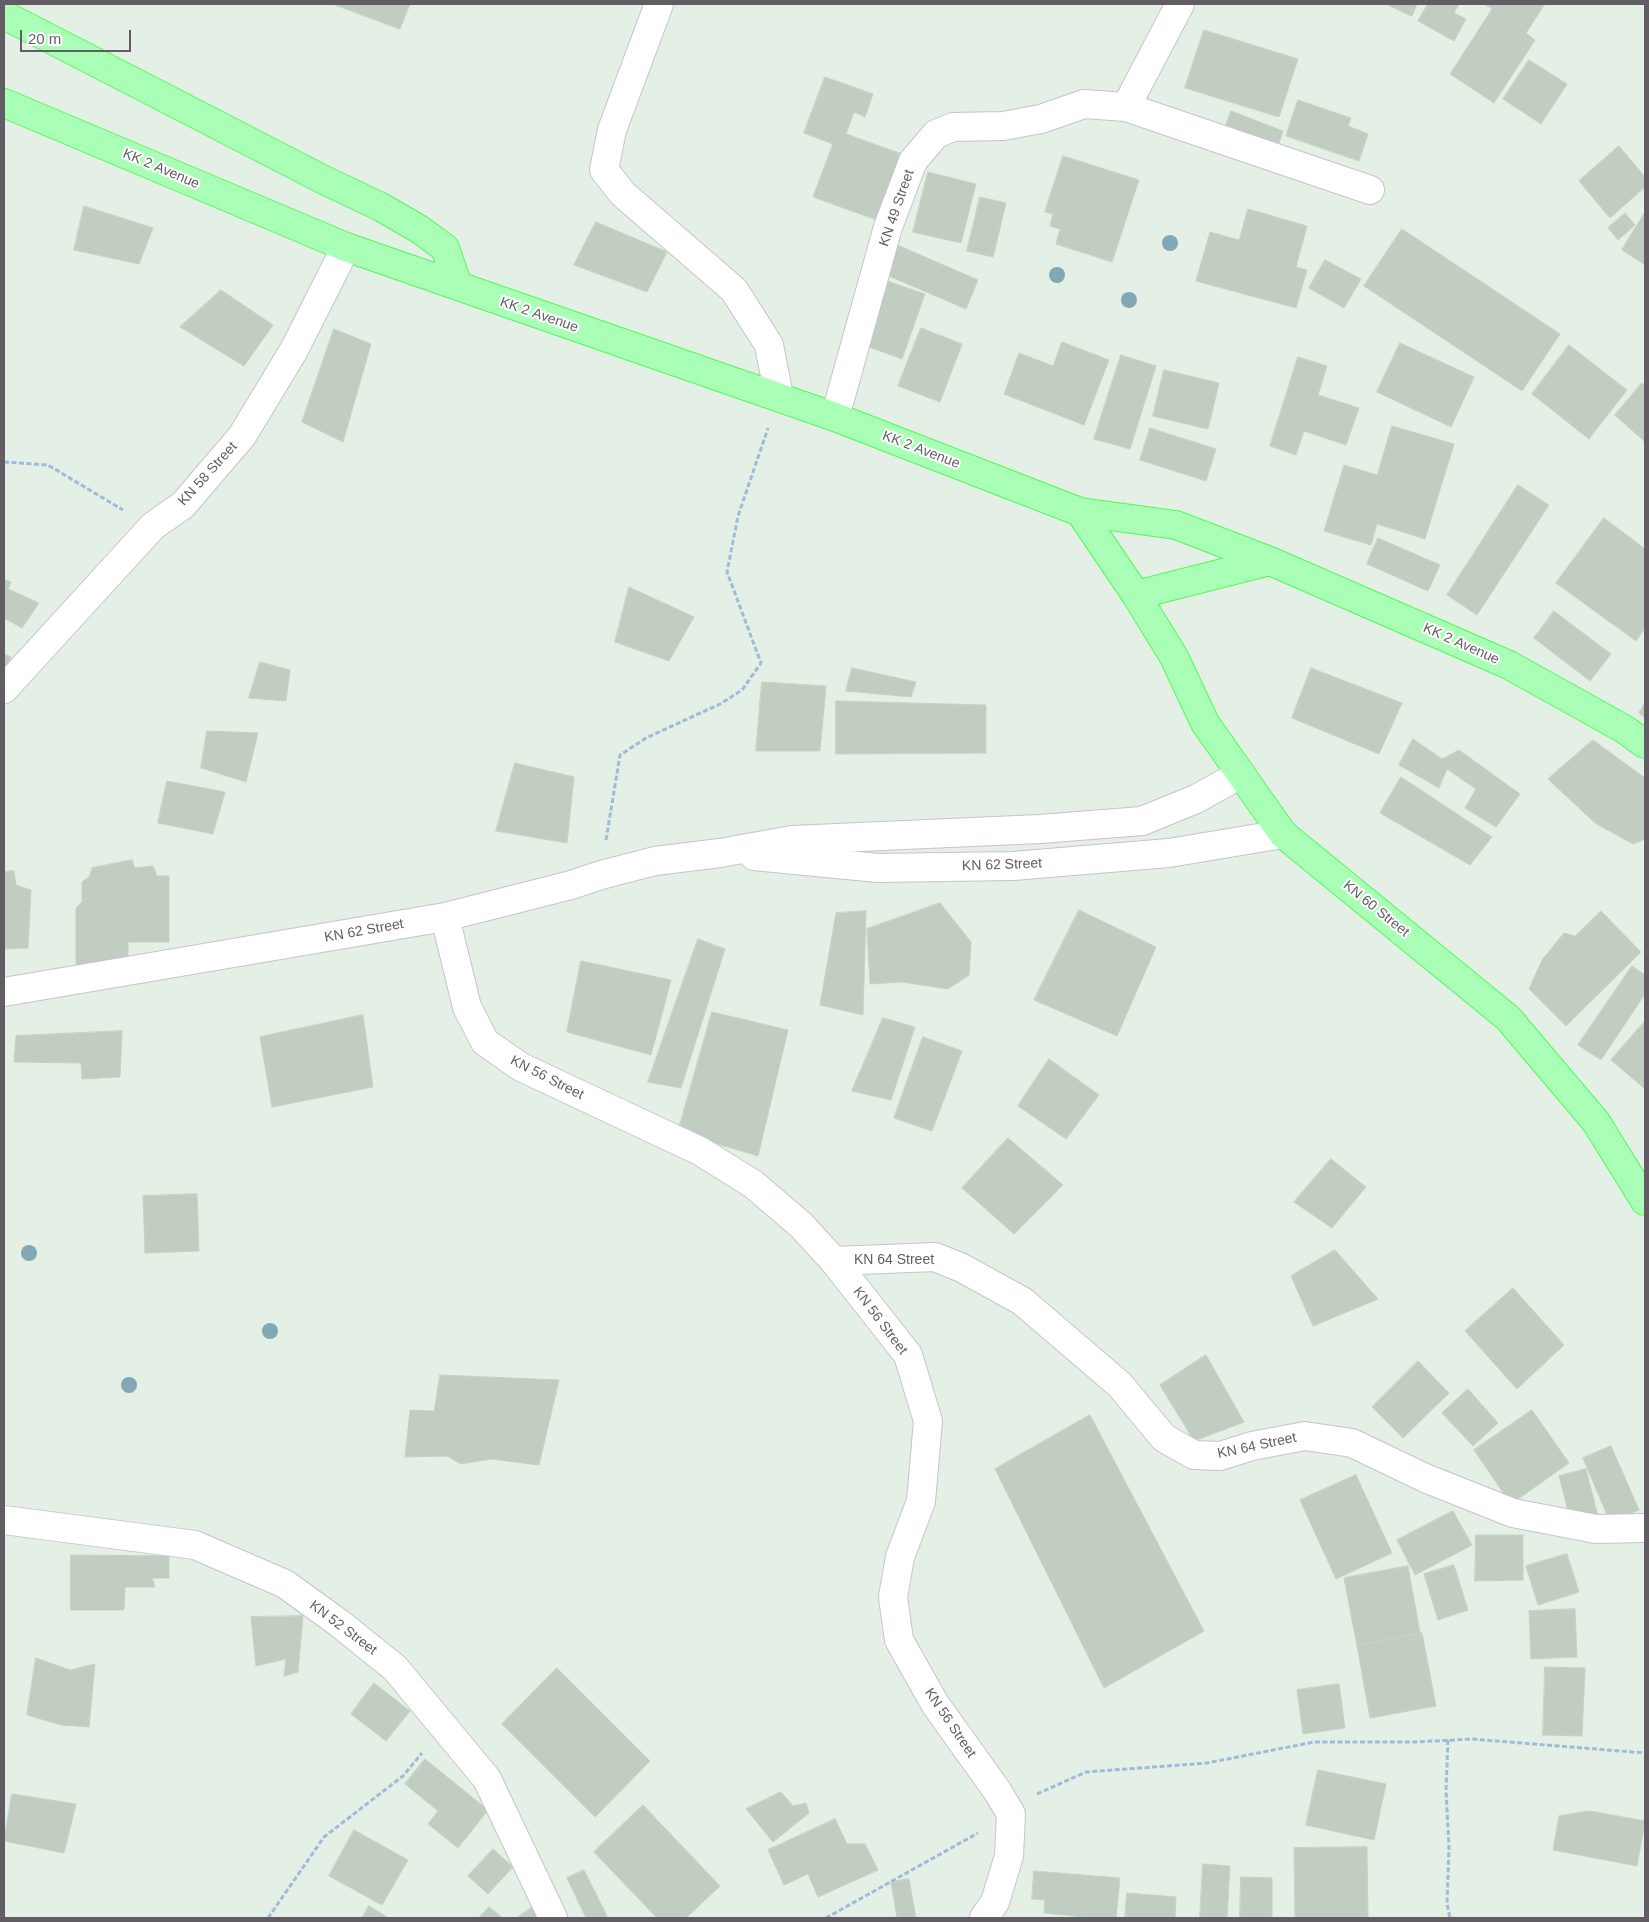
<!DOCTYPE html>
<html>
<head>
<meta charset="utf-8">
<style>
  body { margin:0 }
  #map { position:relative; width:1649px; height:1922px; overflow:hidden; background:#e4efe5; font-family:Helvetica,sans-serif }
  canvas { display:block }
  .frame { position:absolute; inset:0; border:5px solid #645c65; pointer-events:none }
  .scale { position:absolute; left:20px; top:30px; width:111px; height:22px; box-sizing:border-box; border:2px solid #645c65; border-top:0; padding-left:6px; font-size:15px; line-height:18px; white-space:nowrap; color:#645c65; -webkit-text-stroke:4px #fff; paint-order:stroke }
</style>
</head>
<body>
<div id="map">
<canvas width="1649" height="1922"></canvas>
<div class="frame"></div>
<div class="scale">20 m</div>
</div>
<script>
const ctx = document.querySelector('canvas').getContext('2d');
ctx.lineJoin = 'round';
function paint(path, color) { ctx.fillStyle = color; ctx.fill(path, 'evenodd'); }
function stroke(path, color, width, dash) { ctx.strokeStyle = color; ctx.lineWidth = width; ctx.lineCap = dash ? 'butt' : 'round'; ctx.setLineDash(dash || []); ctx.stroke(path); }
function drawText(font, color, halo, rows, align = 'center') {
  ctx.font = font + ' Helvetica,sans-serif'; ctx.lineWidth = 4; ctx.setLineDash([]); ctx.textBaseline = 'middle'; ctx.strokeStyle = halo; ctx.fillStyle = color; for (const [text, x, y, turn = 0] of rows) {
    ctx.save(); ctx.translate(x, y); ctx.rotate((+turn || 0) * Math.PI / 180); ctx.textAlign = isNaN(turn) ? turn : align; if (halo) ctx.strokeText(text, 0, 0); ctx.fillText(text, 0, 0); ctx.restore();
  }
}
const building = new Path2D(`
  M333,4H410L400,29Z
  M1386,4H1417L1412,16Z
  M1428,4H1459L1454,13L1466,19L1454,41L1418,21Z
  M1484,4H1545L1526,33L1535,40L1494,103L1450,74L1492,9Z
  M1204,30L1298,59L1279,117L1185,88Z
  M1529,60L1567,84L1541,124L1503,99Z
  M825,77L873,94L865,117L854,112L846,134L910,157L885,223L813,197L833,144L804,133Z
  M1298,100L1351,118L1348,126L1368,134L1359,161L1286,136Z
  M1231,111L1283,131L1277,149L1225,128Z
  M1619,146L1645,177V187L1610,218L1579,181Z
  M1063,156L1139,180L1112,262L1056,244L1060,229L1050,226L1053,214L1045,212Z
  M928,172L976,184L961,243L913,232Z
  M980,197L1006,203L993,257L967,251Z
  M84,206L153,228L139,264L74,250Z
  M1248,209L1307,226L1296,267L1307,270L1296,308L1196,281L1210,232L1239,240Z
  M1645,212V265L1622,250Z
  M1625,213L1635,225L1618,240L1608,228Z
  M596,222L667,252L647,292L574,265Z
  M1402,229L1560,334L1522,391L1364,286Z
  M895,244L978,280L966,309L882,273Z
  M1325,260L1361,279L1344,308L1309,288Z
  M884,280L925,294L902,359L861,344Z
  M221,290L273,325L244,366L180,327Z
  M921,328L962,344L940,402L898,386Z
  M334,329L371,344L343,442L302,422Z
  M1062,342L1109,360L1084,425L1004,394L1019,353L1053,366Z
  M1400,343L1474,377L1451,427L1377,392Z
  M1569,345L1627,390L1589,439L1532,394Z
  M1121,355L1156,366L1130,449L1094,439Z
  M1298,357L1327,366L1318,395L1359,408L1346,445L1304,431L1296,455L1270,446Z
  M1164,370L1219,383L1208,429L1153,416Z
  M1642,383L1645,386V442L1615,415Z
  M1392,426L1454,444L1425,539L1377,524L1371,545L1324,531L1344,465L1377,475Z
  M1150,428L1216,449L1206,481L1140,460Z
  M1518,485L1549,505L1477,615L1447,595Z
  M1604,518L1645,549V628L1636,641L1556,583Z
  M1378,538L1440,565L1428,591L1367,564Z
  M4,579L11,582L8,589L39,603L22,628L4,618Z
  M629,587L694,617L669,661L615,642Z
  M1554,611L1611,654L1590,681L1534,638Z
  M4,654L11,657L4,670Z
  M260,662L290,670L286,701L249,698Z
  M852,668L916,682L911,697L846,691Z
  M1311,668L1402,703L1379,754L1292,718Z
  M762,682L826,686L820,751H756Z
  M836,701L986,705V753L836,754Z
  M1645,703V718L1639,713Z
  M207,731L258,733L246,782L201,768Z
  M1413,739L1442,759L1459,750L1520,794L1496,827L1465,808L1476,789L1447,769L1439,788L1399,765Z
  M1593,740L1645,778V839L1633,844L1595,823L1548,779Z
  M515,763L574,777L567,843L496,831Z
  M1401,777L1492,837L1470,865L1380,813Z
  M167,781L225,792L213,834L158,823Z
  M132,860L135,868L153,866L157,876H169V942H128V968H76V908L82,902V882L90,876L92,868Z
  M14,871L16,885L31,890L28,948L4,949V872Z
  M940,903L971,942L969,975L948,989L902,982L870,984L867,929Z
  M1079,910L1156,947L1117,1036L1034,1000Z
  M866,911L863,1015L820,1005L836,913Z
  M1601,911L1641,952L1566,1026L1529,989L1542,960L1564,933L1575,936Z
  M698,939L725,949L681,1088L648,1082Z
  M581,961L671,980L651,1055L567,1032Z
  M1632,966L1645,975V994L1601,1060L1578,1045Z
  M712,1012L788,1030L758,1156L678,1132Z
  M363,1015L373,1087L272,1107L260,1037Z
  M883,1018L915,1027L891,1100L852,1091Z
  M1645,1021V1089L1611,1060Z
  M122,1031L120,1077L82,1079L81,1063L14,1062L16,1036Z
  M923,1037L962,1051L932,1131L894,1118Z
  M1049,1059L1099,1095L1066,1139L1018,1106Z
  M1008,1138L1063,1185L1014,1234L962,1188Z
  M1331,1159L1366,1187L1332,1228L1294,1202Z
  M197,1194L199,1251L145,1253L143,1196Z
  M1335,1250L1378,1299L1313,1326L1291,1276Z
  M1513,1288L1564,1345L1517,1389L1465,1331Z
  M1206,1355L1244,1422L1194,1441L1160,1385Z
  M1418,1361L1449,1393L1403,1438L1372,1407Z
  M440,1375L559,1380L539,1465L491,1459L461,1464L447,1456L405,1457L410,1410L434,1411Z
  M1468,1389L1498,1423L1473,1446L1442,1413Z
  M1532,1410L1569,1463L1511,1504L1474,1450Z
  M1090,1415L1204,1631L1104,1688L995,1469Z
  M1611,1446L1639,1510L1610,1522L1583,1458Z
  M1586,1469L1599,1520L1572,1527L1559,1476Z
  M1356,1475L1392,1553L1336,1579L1300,1500Z
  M1453,1511L1472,1545L1415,1575L1397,1540Z
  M1476,1535H1523V1580L1475,1581Z
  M1567,1554L1579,1592L1538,1605L1526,1566Z
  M71,1555L169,1556V1578H152L155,1587H125L124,1610H71Z
  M1454,1565L1468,1610L1438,1620L1424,1574Z
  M1408,1566L1420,1633L1357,1646L1344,1578Z
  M1575,1609L1577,1657L1531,1659L1529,1611Z
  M303,1616L298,1672L284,1676L286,1659L256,1666L251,1617Z
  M1422,1633L1436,1706L1370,1718L1357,1646Z
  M36,1658L70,1670L95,1664L89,1727L61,1725L27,1715Z
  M1545,1667L1585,1668L1582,1736L1543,1735Z
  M557,1668L650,1761L595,1817L502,1724Z
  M374,1683L410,1711L386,1741L351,1714Z
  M1339,1684L1345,1728L1303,1734L1297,1690Z
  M425,1759L488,1810L458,1848L428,1824L438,1811L405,1784Z
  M1318,1770L1386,1784L1374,1840L1306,1825Z
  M781,1792L793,1806L806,1803L809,1813L773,1842L746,1809Z
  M12,1794L76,1804L64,1853L4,1841Z
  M643,1805L720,1886L686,1918H657L594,1852Z
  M1590,1811L1645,1821L1637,1866L1553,1850L1559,1816Z
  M835,1819L847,1844H865L878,1870L818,1897L808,1874L784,1885L768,1850Z
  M354,1830L408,1860L382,1905L329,1876Z
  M1367,1847L1368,1918H1295L1294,1848Z
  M493,1849L513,1867L488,1894L468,1876Z
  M1203,1864L1230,1866L1227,1918H1200Z
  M584,1870L607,1916L602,1918H586L567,1878Z
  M1034,1871L1120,1878L1116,1918H1084V1917L1044,1913L1045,1900L1032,1899Z
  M1241,1877L1272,1878V1918H1240Z
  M909,1879L916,1918H897L891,1882Z
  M1127,1893L1176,1897L1175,1918H1125Z
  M535,1905L545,1918H519L518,1917Z
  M369,1906L387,1917L386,1918H362Z
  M489,1907L503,1918H479Z`);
paint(building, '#c2cdc2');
stroke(building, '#c1d5c1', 1);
const minor = new Path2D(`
  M659,4L612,130L604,170L623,194L734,290L769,345L779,396
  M1126,107L1370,190
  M835,417L888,227L913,161L936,134L953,127L1003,126L1041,119L1084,104L1126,107L1180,4
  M4,689L153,526L183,505L242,436L294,350L346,247
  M754,856L878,868L1013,866L1169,853L1283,834
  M445,917L467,1007L485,1042L521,1067L700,1151L753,1184L801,1225L834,1261L908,1355L928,1421L921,1501L900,1557L893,1597L899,1640L935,1704L998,1792L1011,1814L1009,1856L995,1902L984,1918
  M4,992L445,917L571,885L601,875L655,861L720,853L792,840L1040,829L1142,821L1196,799L1241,774
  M834,1261L935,1257L962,1268L1022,1301L1120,1385L1164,1438L1194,1455L1220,1456L1252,1446L1305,1436L1352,1443L1425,1478L1513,1513L1596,1529L1645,1528
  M4,1520L195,1545L285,1584L339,1623L395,1668L487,1779L553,1918`);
const major = new Path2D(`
  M4,15L326,181L381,207L419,229L445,248L458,286
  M4,103L346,247L835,417L1080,512L1136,595L1174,657L1205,723L1283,834L1508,1018L1596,1122L1645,1201
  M1080,512L1176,525L1270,561L1509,665L1624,729L1645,744
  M1136,595L1270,561`);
stroke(minor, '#cac2cb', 30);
stroke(major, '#51fb55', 30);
stroke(new Path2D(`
  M4,462L48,465L123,510
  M606,840L620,755L646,738L720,704L742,690L761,663L727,572L738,516L768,428
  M1448,1740L1446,1790L1449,1848L1447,1904L1450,1918
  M1037,1794L1086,1772L1207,1763L1314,1742H1415L1472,1739L1645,1753
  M268,1918L324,1837L403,1776L422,1753
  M826,1918L978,1833`), '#a0badc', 3, [5, 2.5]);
stroke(minor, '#fff', 28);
stroke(major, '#a9ffb5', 28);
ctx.fillStyle = '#82a8b6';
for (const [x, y] of [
  [1170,243],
  [1057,275],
  [1129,300],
  [29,1253],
  [270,1331],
  [129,1385]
]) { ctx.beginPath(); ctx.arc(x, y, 8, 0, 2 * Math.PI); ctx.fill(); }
drawText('14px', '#645c65', '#fff', [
  ["KK 2 Avenue",161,169,23],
  ["KN 49 Street",897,208,-71],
  ["KK 2 Avenue",539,315,19],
  ["KK 2 Avenue",921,450,21],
  ["KN 58 Street",208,474,-48],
  ["KK 2 Avenue",1461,644,24],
  ["KN 62 Street",1002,865,-2],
  ["KN 60 Street",1376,909,39],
  ["KN 62 Street",364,931,-10],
  ["KN 56 Street",547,1078,27],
  ["KN 64 Street",894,1260],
  ["KN 56 Street",880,1321,53],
  ["KN 64 Street",1257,1446,-12],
  ["KN 52 Street",343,1628,37],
  ["KN 56 Street",950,1723,56]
]);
</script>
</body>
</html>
